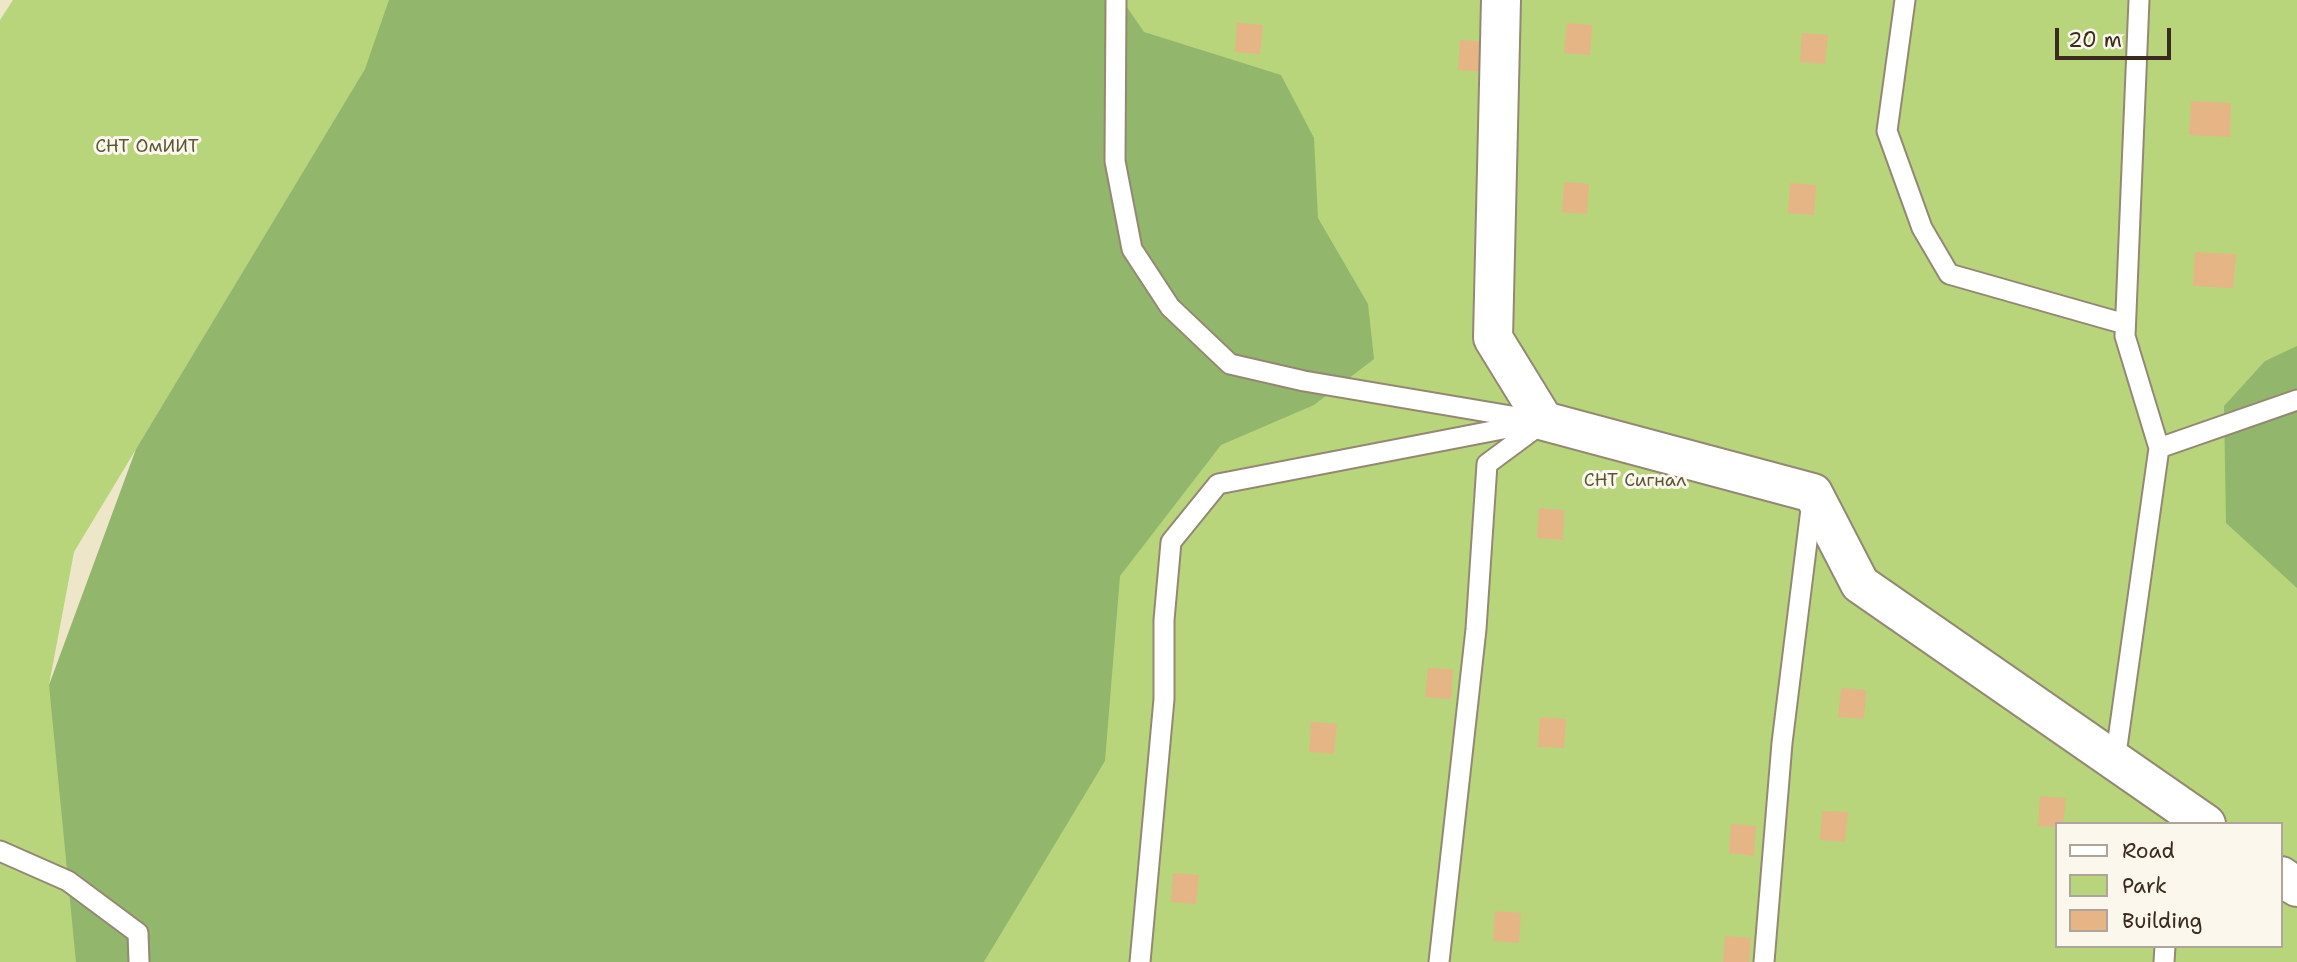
<!DOCTYPE html>
<html>
<head>
<meta charset="utf-8">
<style>
  body { margin:0 }
  #map { position:relative; width:2297px; height:962px; overflow:hidden; background:#ede6c8; font-family:"Shantell Sans",sans-serif }
  canvas { display:block }
  .legend { position:absolute; left:2055px; top:822px; width:228px; height:126px; box-sizing:border-box; background:#fbf7ec; border:2px solid #aea59a; margin:0; padding:9px 12px; list-style:none; font-size:21px; color:#3b2a1e }
  .legend li { display:flex; align-items:center; gap:14px; height:35px }
  .legend b { width:35px; border:2px solid #aea59a }
  .scale { position:absolute; left:2055px; top:28px; width:116px; height:32px; box-sizing:border-box; border:4px solid #3b2a1e; border-top:0; padding-left:9px; font-size:21px; line-height:24px; white-space:nowrap; color:#3b2a1e; -webkit-text-stroke:5px #fbf7ec; paint-order:stroke }
</style>
</head>
<body>
<div id="map">
<canvas width="2297" height="962"></canvas>
<ul class="legend">
<li><b style="height:9px;background:#fff"></b>Road</li>
<li><b style="height:19px;background:#b8d57b"></b>Park</li>
<li><b style="height:19px;background:#e5b585"></b>Building</li>
</ul>
<div class="scale">20 m</div>
</div>
<script>
const ctx = document.querySelector('canvas').getContext('2d');
ctx.lineJoin = 'round';
function paint(path, color) { ctx.fillStyle = color; ctx.fill(path, 'evenodd'); }
function stroke(path, color, width, dash) { ctx.strokeStyle = color; ctx.lineWidth = width; ctx.lineCap = dash ? 'butt' : 'round'; ctx.setLineDash(dash || []); ctx.stroke(path); }
function drawText(font, color, halo, rows, align = 'center') {
  ctx.font = font + ' "Shantell Sans",sans-serif'; ctx.lineWidth = 6; ctx.setLineDash([]); ctx.textBaseline = 'middle'; ctx.strokeStyle = halo; ctx.fillStyle = color; for (const [text, x, y, turn = 0] of rows) {
    ctx.save(); ctx.translate(x, y); ctx.rotate((+turn || 0) * Math.PI / 180); ctx.textAlign = isNaN(turn) ? turn : align; if (halo) ctx.strokeText(text, 0, 0); ctx.fillText(text, 0, 0); ctx.restore();
  }
}
paint(new Path2D(`
  M13,0H407L74,552L49,685L111,962H0V20Z
  M1080,0H2297V962H984L1104,761ZM2057,824H2281V946H2057Z`), '#b8d57b');
paint(new Path2D(`
  M389,0H1122L1144,32L1281,75L1314,138L1318,218L1368,304L1374,359L1314,405L1221,445L1120,576L1105,761L984,962H76L49,685L136,449L365,69Z
  M2297,346V588L2226,523L2224,406L2265,361Z`), '#92b66b');
paint(new Path2D(`
  M1237,23L1263,25L1260,54L1235,52Z
  M1567,23L1592,25L1590,55L1564,53Z
  M1802,33L1828,35L1825,64L1800,62Z
  M1460,40L1486,42L1484,72L1458,70Z
  M2191,101L2231,103L2230,137L2189,135Z
  M1564,182L1589,184L1587,214L1562,212Z
  M1790,183L1816,185L1814,215L1788,213Z
  M2195,252L2236,254L2233,288L2193,286Z
  M1539,508L1564,510L1563,540L1537,538Z
  M1428,668L1453,669L1451,699L1425,697Z
  M1841,688L1866,690L1864,719L1838,717Z
  M1540,717L1566,719L1564,748L1538,747Z
  M1311,722L1337,724L1334,754L1309,752Z
  M2040,796L2066,798L2063,824H2057V827L2038,826Z
  M1822,811L1848,812L1845,842L1820,840Z
  M1731,824L1756,826L1754,856L1729,853Z
  M1173,873L1199,875L1196,904L1171,902Z
  M1495,911L1521,913L1519,943L1493,941Z
  M1725,936L1751,938L1749,962H1723Z`), '#e5b585');
const service = new Path2D(`
  M1116,0L1115,161L1132,249L1170,307L1230,364L1304,381L1529,419
  M1905,0L1887,131L1922,228L1949,274L2125,324
  M2139,0L2125,336L2159,448
  M2115,761L2159,448L2297,400
  M0,851L68,881L138,933L139,962
  M1140,962L1164,699V620L1171,542L1218,484L1544,421
  M1439,962L1476,629L1487,464L1541,424
  M1764,962L1782,743L1812,501
  M2164,962L2165,946`);
const minor = new Path2D(`
  M1501,0L1493,338L1544,421L1813,493L1860,584L2206,824
  M2281,876L2297,887`);
stroke(service, '#948873', 23);
stroke(minor, '#948873', 42);
stroke(service, '#fff', 19);
stroke(minor, '#fff', 38);
drawText('18px', '#5a5535', '#fbf7ec', [
  ["СНТ ОмИИТ",147,147],
  ["СНТ Сигнал",1635,481]
]);
</script>
</body>
</html>
